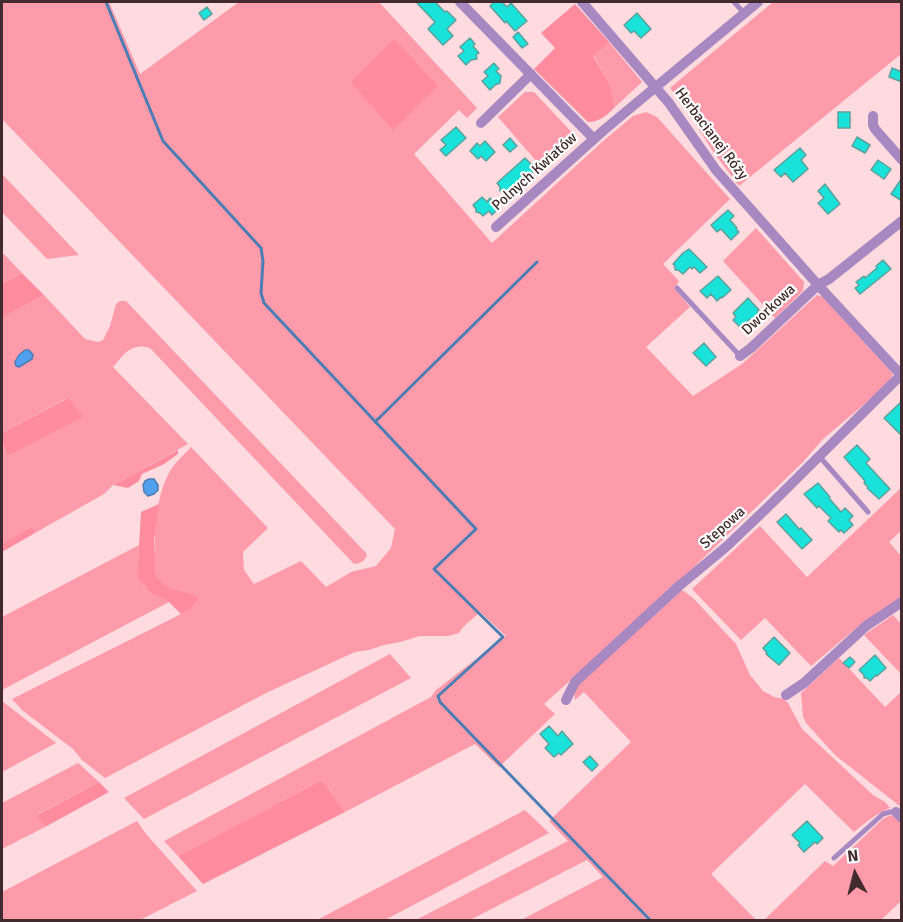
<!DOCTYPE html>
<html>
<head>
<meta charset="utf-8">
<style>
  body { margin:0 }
  #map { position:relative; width:903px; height:922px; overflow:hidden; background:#ffdade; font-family:Signika,sans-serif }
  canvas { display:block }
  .frame { position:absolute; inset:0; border:3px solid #422b2e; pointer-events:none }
  .north { position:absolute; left:825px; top:844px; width:60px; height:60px; -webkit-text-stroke:4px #fff; paint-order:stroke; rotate:353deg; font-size:16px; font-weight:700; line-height:24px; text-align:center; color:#422b2e }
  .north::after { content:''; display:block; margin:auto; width:21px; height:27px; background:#422b2e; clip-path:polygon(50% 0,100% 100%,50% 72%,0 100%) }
</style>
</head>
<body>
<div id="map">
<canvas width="903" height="922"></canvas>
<div class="frame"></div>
<div class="north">N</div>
</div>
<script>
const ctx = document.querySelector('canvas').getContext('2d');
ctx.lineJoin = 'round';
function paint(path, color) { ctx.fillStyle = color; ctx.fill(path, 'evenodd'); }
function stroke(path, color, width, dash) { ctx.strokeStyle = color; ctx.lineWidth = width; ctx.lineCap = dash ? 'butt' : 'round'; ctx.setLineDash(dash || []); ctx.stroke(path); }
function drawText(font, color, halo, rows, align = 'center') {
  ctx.font = font + ' Signika,sans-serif'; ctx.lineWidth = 4.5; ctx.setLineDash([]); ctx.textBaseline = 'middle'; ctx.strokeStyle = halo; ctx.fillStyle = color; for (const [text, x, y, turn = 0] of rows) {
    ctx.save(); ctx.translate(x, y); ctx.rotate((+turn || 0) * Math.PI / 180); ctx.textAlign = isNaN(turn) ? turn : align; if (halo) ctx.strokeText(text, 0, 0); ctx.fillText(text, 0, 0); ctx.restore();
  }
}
paint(new Path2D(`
  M2,2H109L140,74L239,2H379L477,108L467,118L459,110L414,154L492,243L602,142L633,116L646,112L657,117L730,199L663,264L679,281L674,288L690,307L646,347L693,396L742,364L817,295L823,297L893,374L887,385L823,439L803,462L664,596L544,704L555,714L499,767L475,744L345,812L322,780L178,856L164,841L431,697L436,690L506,636L480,612C472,620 465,623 459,633L448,636H420L400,642L384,645L369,650L355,652L268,692L105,778L82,760L73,749L22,710L12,699L191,609L200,598L190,593L169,588L156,576C154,543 153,508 167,477C171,466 183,456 191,447L268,528L243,552L244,570L254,584L301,561L326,587L351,572L376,566L391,548L395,529L2,119Z
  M773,2H901V54L739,186L712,150L691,116L670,88Z
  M609,42L642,82L615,107L610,84L593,55Z
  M525,92H534L577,138L544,170L498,117Z
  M2,174L79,255L47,259L2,212Z
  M756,228L804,282L803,291L775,318L723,261Z
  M4,254L22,273L2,284V255Z
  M44,295L85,339L98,342L103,340L110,326L116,304L120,301H126L367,554C365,562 360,563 354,564L150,348C131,342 124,354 113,367L188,444L113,485L104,494L35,533L32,528L2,544V441L7,456L67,398L2,433V318Z
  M901,488V531L889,542L901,556V597L861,624L811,666L765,618L741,640L692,589L760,526L807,577Z
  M139,545C136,581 137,585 169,602L2,690V617Z
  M678,590L684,591L694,599L736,644L750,675L763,691L774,697L784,699L788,703L802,729L873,795L885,802L890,808C876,814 866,822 854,832L805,784L711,874L756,920H521L603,877L587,860L470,920H416L568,841L549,821L631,742L584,692L575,700L574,689Z
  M893,615L901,624V674L864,635Z
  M390,654L411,678L144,819L124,798Z
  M839,658L885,707L901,692V807L835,755L806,723L803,716L801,693Z
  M2,701L56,743L2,772Z
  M78,763L99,782L38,814L45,827L2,849V803Z
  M525,810L549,833L385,920H317Z
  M891,815L898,819L901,823V901L881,920H764L825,861L833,866L884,818Z
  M137,821L146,834L197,891L140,920H2V892Z`), '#fe9baa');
paint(new Path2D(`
  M575,4L609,42L593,56L610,84L615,107C607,115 600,122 588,122L534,69L555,48L541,33Z
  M394,39L438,86L393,130L351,82Z
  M22,273L44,295L2,318V284Z
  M68,398L83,417L7,456L2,441V433Z
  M178,450V454L164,464L142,474L139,481L128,488L113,485Z
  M159,504L154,541L156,576L169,588L190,593L200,598L191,609L181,614L169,602L150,592L138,578V562L141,512Z
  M32,527L35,533L2,552V544Z
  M322,780L345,812L203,884L178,856Z
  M99,782L109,792L45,827L37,815Z`), '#fe8b9e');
const water = new Path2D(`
  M25,350H29L33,355L32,359L19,367L16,366L15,362L19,355Z
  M149,479H154L158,485V490L154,494L148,496L144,492L143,485L145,481Z`);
paint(water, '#50a0ee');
stroke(water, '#4c7db4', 1.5);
stroke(new Path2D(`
  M106,2L163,141L261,248L263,261L261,293L264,303L476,529L434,569L503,637L438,696L440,702L650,920
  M375,422L537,262`), '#4c7db4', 3);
const building = new Path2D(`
  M416,2H435L445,12L447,11L456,20L447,29L453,36L443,45L428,29L435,22Z
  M494,2H502L507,7L511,3L527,21L515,31L506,21L505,23L490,6Z
  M207,7L212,14L204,20L199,13Z
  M637,13L651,29L641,38L634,31L631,33L624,25Z
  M518,32L528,44L522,48L513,37Z
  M470,38L475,44L473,46L479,53L476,55L477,59L471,60L466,65L458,56L464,51L460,47Z
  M494,63L499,69L496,71L501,76L500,83L495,85L490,90L482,81L488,76L484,72Z
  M892,68L902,72V82L889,77Z
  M838,112H850V128H838Z
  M456,127L466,138L446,156L440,150L446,145L441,140Z
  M857,137L870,145L865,153L852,146Z
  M510,138L517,146L510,152L503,145Z
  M485,141L495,152L486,161L481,156L478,159L470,151L477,143L480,146Z
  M800,148L806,155L801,160L808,169L793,182L785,173L781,177L774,170Z
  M525,158L536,169L507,194L503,191H500V187L497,183Z
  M878,160L891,169L884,179L871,170Z
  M902,178V201L891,194Z
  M825,184L840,204L828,214L818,203L824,198L818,191Z
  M482,197L487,202L490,198L499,208L492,215L489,211L483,216L480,213L476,212V209L473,205Z
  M728,210L734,216L730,220L737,228L736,229L739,232L731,240L721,229L717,232L711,225Z
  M689,249L707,267L700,273L694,267L692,269L690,267L683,274L678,270H675V266L673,264L683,253Z
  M883,260L891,269L860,294L855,288L859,285L856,282L864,276L865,278L877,268L876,266Z
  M718,276L731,290L722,298L721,297L717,301L711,294L707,298L700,291Z
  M748,298L759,310L757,312L759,314L752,321L750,319L741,328L733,320L736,317L733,313Z
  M704,343L716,357L706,366L693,353Z
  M902,401V436L884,418Z
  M857,445L870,459L866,463L890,489L879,499L867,488L868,487L864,483L865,481L844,457Z
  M818,483L830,497L829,498L841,512L845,508L853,516L849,520L853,525L844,533L841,530L839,532L828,521L831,518L819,506L817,508L804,494Z
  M786,514L799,529L801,528L812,540L802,549L777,522Z
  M774,637L790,653L779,665L766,654L767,653L763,648Z
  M875,655L886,668L877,676L876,675L870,681L867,678H864V675L859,670Z
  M850,657L855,662L849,668L843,663Z
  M549,726L558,736L562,731L573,744L561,755L559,753L554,757L545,748L549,744L540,734Z
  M590,756L598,765L592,771L583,762Z
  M807,821L823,838L817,844L815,842L804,852L798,845L800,843L792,835Z`);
paint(building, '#18e2da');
stroke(building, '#5ea09c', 1.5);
stroke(new Path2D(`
  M734,2L744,13
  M677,288L740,356
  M819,456L868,512
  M834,858L883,814L890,812H896`), '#a888c1', 5);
stroke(new Path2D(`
  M460,2L594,139
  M582,2L669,103L716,170L818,285L902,376
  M873,116V125L875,129L902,160
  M481,123L531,74
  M496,227L604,130L758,2
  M740,356L751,348L818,285L829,279L902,221
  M786,695L804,683L866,626L902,602
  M566,700L575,682L679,586L726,547L767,508L901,375
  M896,812L902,818`), '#a888c1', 10);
drawText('15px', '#422b2e', '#fff', [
  ["Herbacianej Róży",711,134,53],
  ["Polnych Kwiatów",535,172,-42],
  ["Dworkowa",769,310,-43],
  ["Stepowa",723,528,-42]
]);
</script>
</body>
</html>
